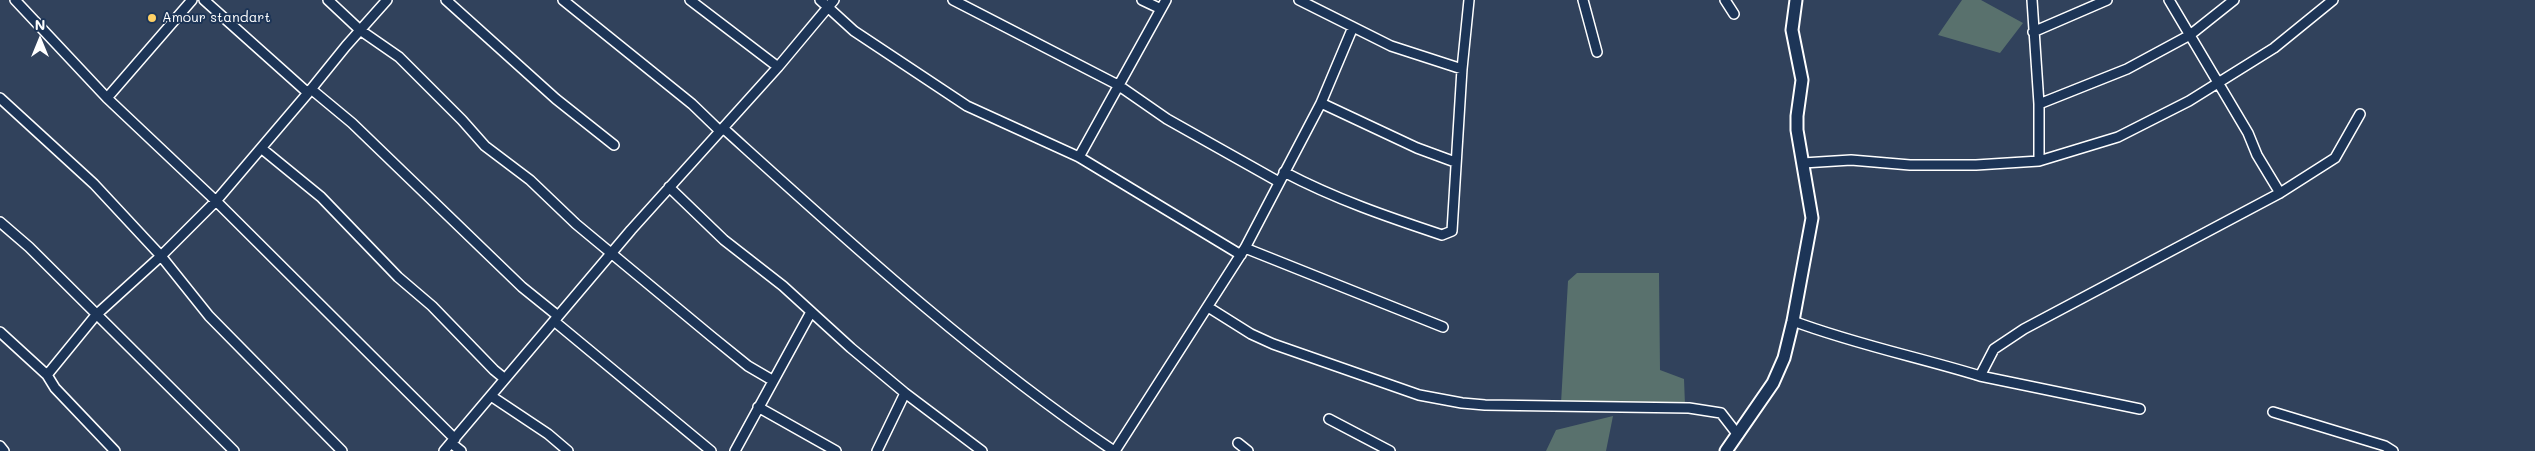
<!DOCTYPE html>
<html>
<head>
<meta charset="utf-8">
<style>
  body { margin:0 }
  #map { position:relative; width:2535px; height:451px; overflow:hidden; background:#31425c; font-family:Mali,sans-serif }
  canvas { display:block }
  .north { position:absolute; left:15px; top:15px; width:50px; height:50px; -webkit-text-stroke:4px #1d3557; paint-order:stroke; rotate:0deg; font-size:14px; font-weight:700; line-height:20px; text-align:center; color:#fff }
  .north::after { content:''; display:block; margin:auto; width:18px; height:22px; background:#fff; clip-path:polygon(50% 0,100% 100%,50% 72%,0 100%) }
</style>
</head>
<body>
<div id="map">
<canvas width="2535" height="451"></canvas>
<div class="north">N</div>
</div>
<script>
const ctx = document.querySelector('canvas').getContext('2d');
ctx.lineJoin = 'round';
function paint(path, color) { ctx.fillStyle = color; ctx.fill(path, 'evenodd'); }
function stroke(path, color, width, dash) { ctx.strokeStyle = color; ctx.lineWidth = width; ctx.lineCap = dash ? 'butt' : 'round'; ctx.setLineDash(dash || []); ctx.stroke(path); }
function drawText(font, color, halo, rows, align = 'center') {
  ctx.font = font + ' Mali,sans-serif'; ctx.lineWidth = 4; ctx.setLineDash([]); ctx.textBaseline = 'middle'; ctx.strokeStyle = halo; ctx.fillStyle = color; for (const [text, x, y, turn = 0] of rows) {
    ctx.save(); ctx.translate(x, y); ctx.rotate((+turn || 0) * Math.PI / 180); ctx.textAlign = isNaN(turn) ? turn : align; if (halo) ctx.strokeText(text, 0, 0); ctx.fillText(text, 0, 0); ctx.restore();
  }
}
paint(new Path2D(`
  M1962,0H1981L2023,23L2000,53L1938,35Z
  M1577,273H1659L1660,370L1684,379L1685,405L1561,403L1568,281Z
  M1613,416L1606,451H1546L1556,430Z`), '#59716d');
const minor = new Path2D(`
  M15,0L107,98L216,201L455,439
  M204,0L308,93
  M328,0L360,30L399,57L462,120L485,146L530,180L576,224L711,336L748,366L772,380
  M446,0L556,99L614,145
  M563,0L692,104L720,131
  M690,0L778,67
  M820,0L854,31L967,106L1079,157L1241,255
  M953,0L1118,85L1167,119L1279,182
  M1142,0L1161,9
  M1299,0L1391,46L1462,69
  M1583,0L1597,52
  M1725,0L1734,14
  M2032,0L2039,104V161
  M2169,0L2248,133L2257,155L2280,193
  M2033,32L2107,0
  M311,89L352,123L522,287L558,316
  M0,98L94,184L161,256L209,316L342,451
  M107,98L192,0
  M1321,103L1417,148L1455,162
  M2039,104L2127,69L2190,35L2234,0
  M723,128C848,241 974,357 1114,451
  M261,148L321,197L398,277L432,306L494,370L505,379
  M1079,157L1166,0
  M1803,163L1851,160L1910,165H1976L2039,161L2118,137L2189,101L2274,48L2333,0
  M1284,172C1335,199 1388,217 1442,235L1452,231L1462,69L1469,0
  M669,187L724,240L783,286L851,348L905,393L982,451
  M0,222L29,247L234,451
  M1245,248L1443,327
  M1208,307L1251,334L1273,344L1419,395L1462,403L1485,405L1689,408L1721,413L1738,435
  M554,321L711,451
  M1793,321C1854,344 1918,357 1980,376L1994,349L2024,329L2280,193L2335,158L2360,114
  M0,332L47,375L55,388L115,451
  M47,375L96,315L161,256L216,201L308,93L346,46L387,0
  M1980,376L2140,409
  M491,396L548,434L568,451
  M758,407L836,451
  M2273,412L2385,446L2393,451
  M1329,419L1390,451
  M451,443L461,451
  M1238,443L1248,451
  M0,446L4,451
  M444,451L631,230L778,67L834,0
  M735,451L811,312
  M877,451L905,393
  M1115,451L1245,248L1321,103L1353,27`);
const tertiary = new Path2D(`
  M1726,451L1773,383L1784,358L1793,321L1812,218L1797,130V116L1802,80L1792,30L1796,0`);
stroke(minor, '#fff', 12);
stroke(tertiary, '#fff', 15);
stroke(minor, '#1d3557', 9);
stroke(tertiary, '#1d3557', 11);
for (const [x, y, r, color] of [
  [152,18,5,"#ffd166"]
]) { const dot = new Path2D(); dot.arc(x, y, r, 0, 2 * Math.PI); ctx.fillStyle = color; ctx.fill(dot); stroke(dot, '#1d3557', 2); }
drawText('14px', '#fff', '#1d3557', [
  ["Amour standart",162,18]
], 'left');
</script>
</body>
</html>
